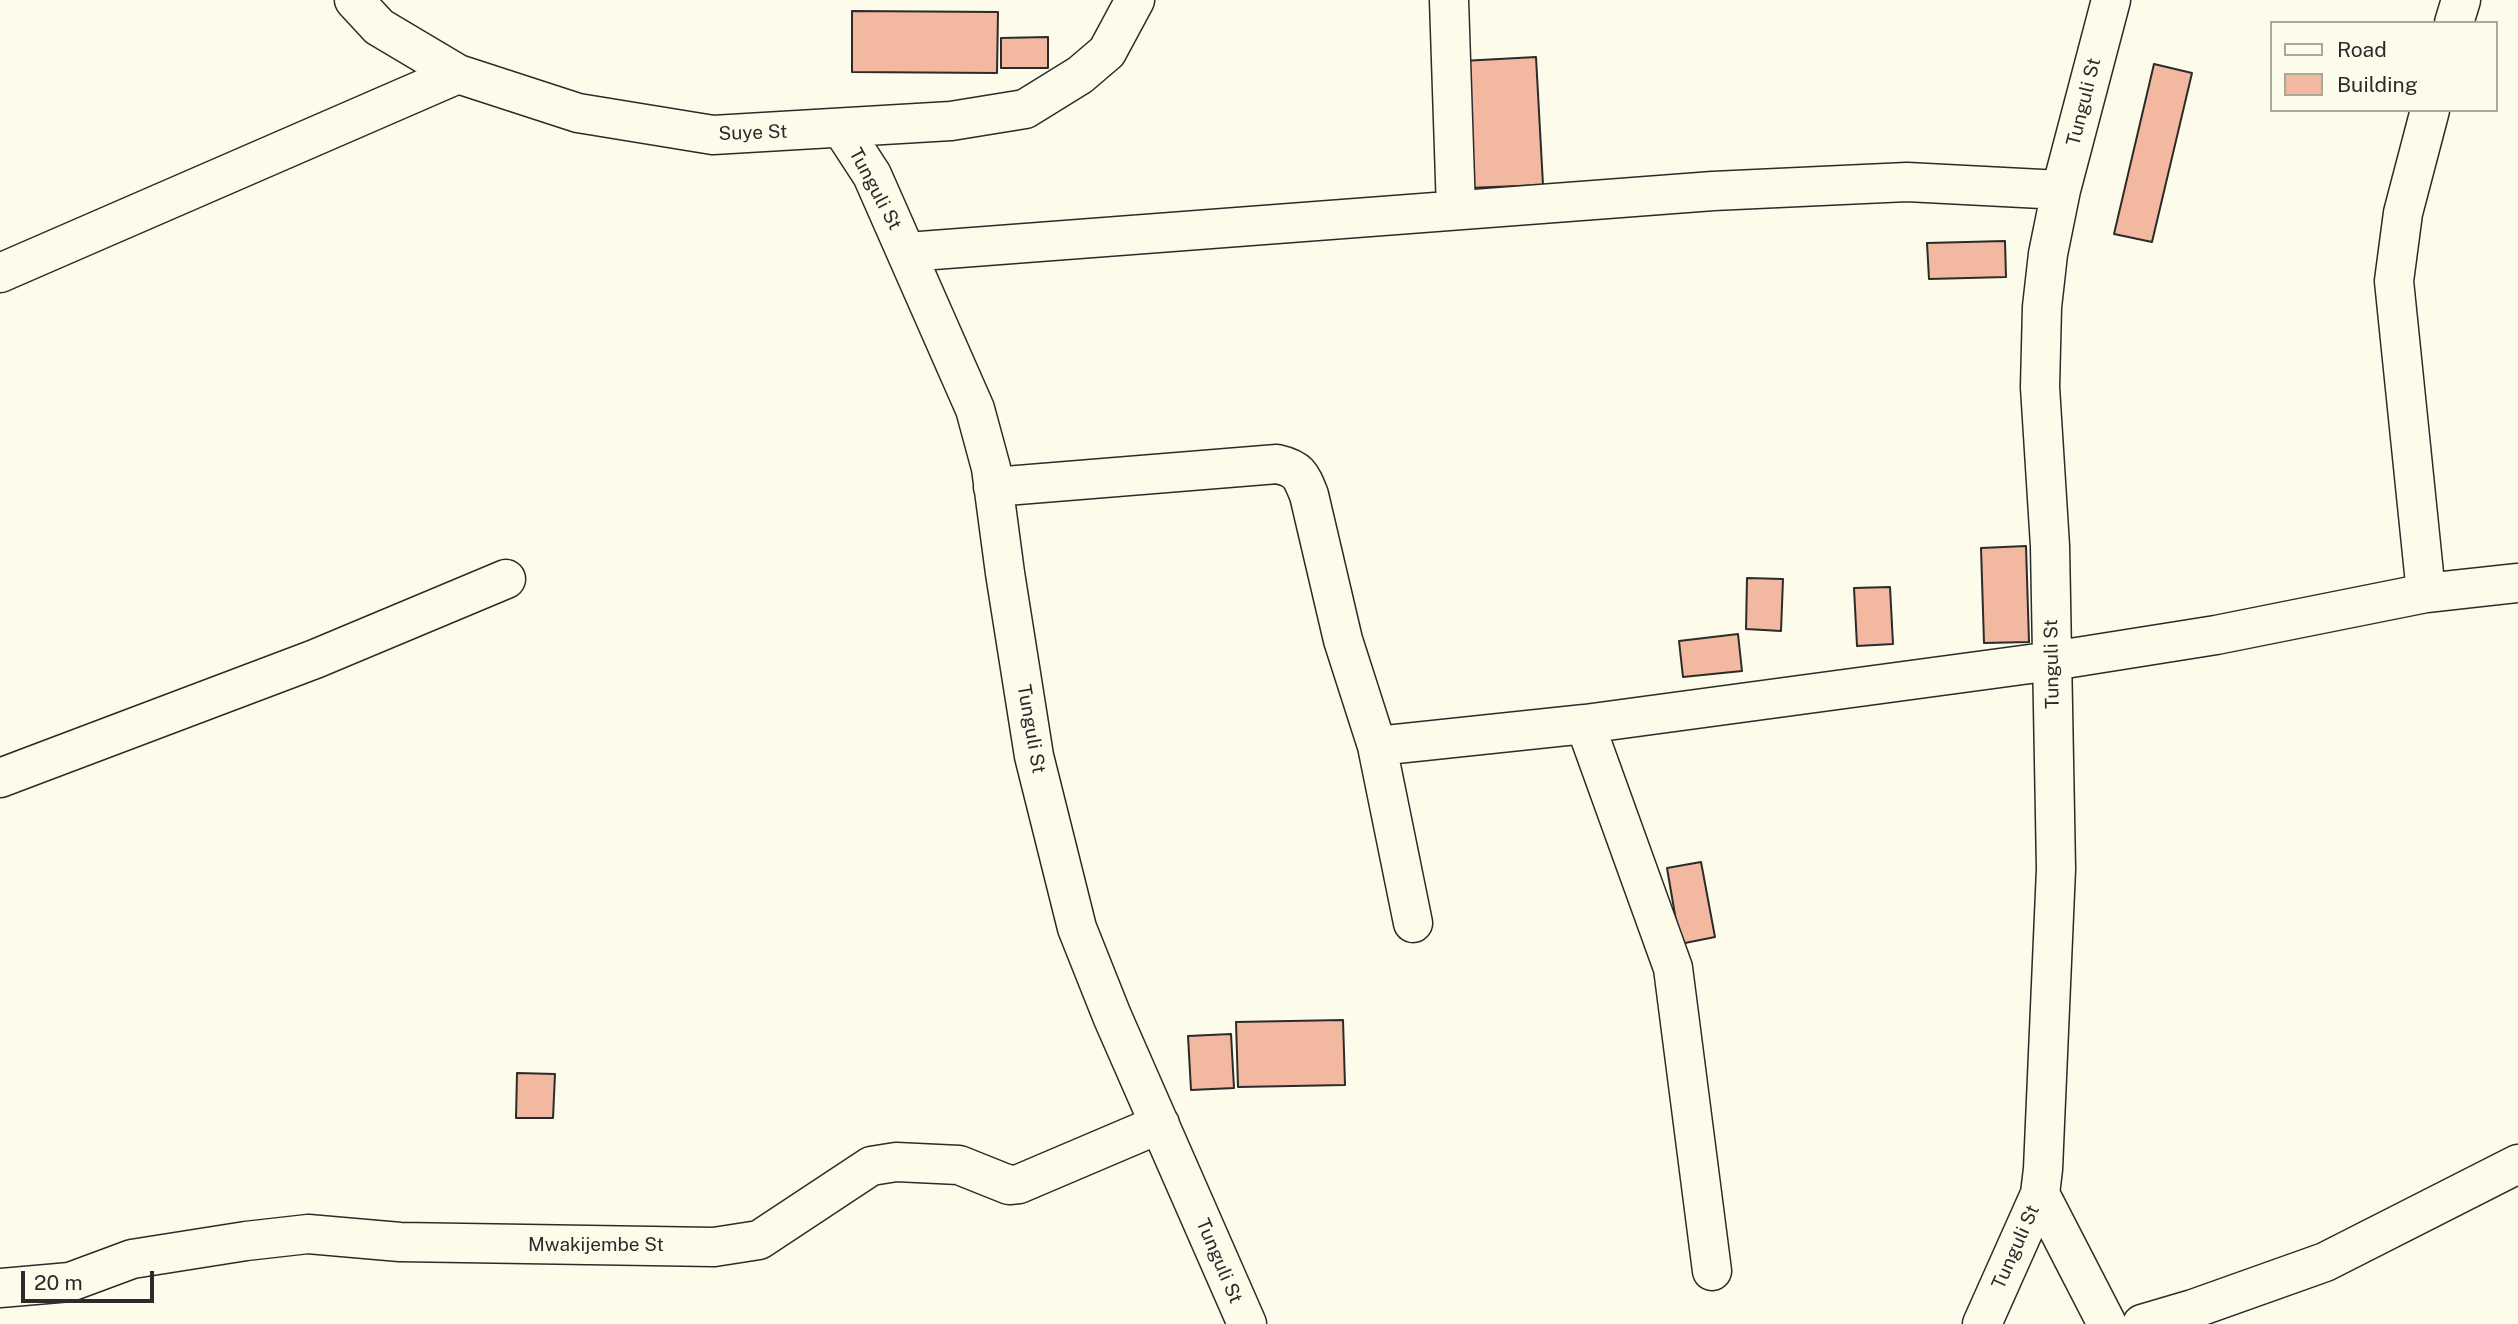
<!DOCTYPE html>
<html>
<head>
<meta charset="utf-8">
<style>
  body { margin:0 }
  #map { position:relative; width:2518px; height:1324px; overflow:hidden; background:#fdfbea; font-family:"Public Sans",sans-serif }
  canvas { display:block }
  .legend { position:absolute; left:2270px; top:21px; width:228px; height:91px; box-sizing:border-box; background:#fdfbea; border:2px solid #a9a89e; margin:0; padding:9px 12px; list-style:none; font-size:21px; color:#2b2b2b }
  .legend li { display:flex; align-items:center; gap:14px; height:35px }
  .legend b { width:35px; border:2px solid #a9a89e }
  .scale { position:absolute; left:21px; top:1271px; width:133px; height:32px; box-sizing:border-box; border:4px solid #2b2b2b; border-top:0; padding-left:9px; font-size:21px; line-height:24px; white-space:nowrap; color:#2b2b2b; -webkit-text-stroke:5px #fdfbea; paint-order:stroke }
</style>
</head>
<body>
<div id="map">
<canvas width="2518" height="1324"></canvas>
<ul class="legend">
<li><b style="height:9px;background:#fdfbea"></b>Road</li>
<li><b style="height:19px;background:#f2b8a0"></b>Building</li>
</ul>
<div class="scale">20 m</div>
</div>
<script>
const ctx = document.querySelector('canvas').getContext('2d');
ctx.lineJoin = 'round';
function paint(path, color) { ctx.fillStyle = color; ctx.fill(path, 'evenodd'); }
function stroke(path, color, width, dash) { ctx.strokeStyle = color; ctx.lineWidth = width; ctx.lineCap = dash ? 'butt' : 'round'; ctx.setLineDash(dash || []); ctx.stroke(path); }
function drawText(font, color, halo, rows, align = 'center') {
  ctx.font = font + ' "Public Sans",sans-serif'; ctx.lineWidth = 5; ctx.setLineDash([]); ctx.textBaseline = 'middle'; ctx.strokeStyle = halo; ctx.fillStyle = color; for (const [text, x, y, turn = 0] of rows) {
    ctx.save(); ctx.translate(x, y); ctx.rotate((+turn || 0) * Math.PI / 180); ctx.textAlign = isNaN(turn) ? turn : align; if (halo) ctx.strokeText(text, 0, 0); ctx.fillText(text, 0, 0); ctx.restore();
  }
}
const building = new Path2D(`
  M852,11L998,12L997,73L852,72Z
  M1048,37V68H1001V38Z
  M1536,57L1543,185L1468,188L1462,61Z
  M2154,64L2192,73L2152,242L2114,234Z
  M2005,241L2006,277L1929,279L1927,243Z
  M2026,546L2029,642L1984,643L1981,548Z
  M1747,578L1783,579L1781,631L1746,629Z
  M1890,587L1893,644L1857,646L1854,588Z
  M1738,634L1742,671L1683,677L1679,641Z
  M1701,862L1715,937L1680,944L1667,868Z
  M1343,1020L1345,1085L1238,1087L1236,1022Z
  M1231,1034L1234,1088L1191,1090L1188,1036Z
  M517,1073L555,1074L553,1118H516Z`);
paint(building, '#f2b8a0');
stroke(building, '#2b2b2b', 2);
const minor = new Path2D(`
  M354,0L379,27L458,74L578,113L713,135L951,121L1025,109L1080,75L1107,52L1135,0
  M1449,0L1456,210
  M2454,23L2461,0
  M842,129L872,175L975,409L991,468L1005,573L1034,756L1077,928L1112,1016L1247,1324
  M907,252L1713,191L1907,182L2061,190
  M0,273L458,74
  M993,487L1277,464C1299,469 1301,475 1309,495L1343,640L1377,746L1413,923
  M2426,593L2394,281L2403,213L2430,110
  M1585,724L1673,968L1712,1271
  M1377,746L1585,724L2052,661L2216,635L2426,593L2518,583
  M0,778L315,659L506,579
  M2040,1194L2107,1324
  M0,1288L70,1282L132,1259L246,1241L308,1234L400,1242L714,1247L759,1240L871,1166L896,1162L959,1165L1009,1185L1019,1184L1160,1124
  M1982,1324L2040,1194L2043,1169L2056,869L2050,546L2040,387L2042,307L2048,254L2061,190L2111,0
  M2142,1324L2193,1309L2325,1262L2518,1164`);
stroke(minor, '#2b2b2b', 41);
stroke(minor, '#fdfbea', 38);
drawText('19px', '#2b2b2b', '#fdfbea', [
  ["Tunguli St",2084,102,-76],
  ["Suye St",753,133,-2],
  ["Tunguli St",875,189,62],
  ["Tunguli St",2052,664,-91],
  ["Tunguli St",1031,729,80],
  ["Mwakijembe St",596,1245],
  ["Tunguli St",2016,1247,-66],
  ["Tunguli St",1219,1261,67]
]);
</script>
</body>
</html>
